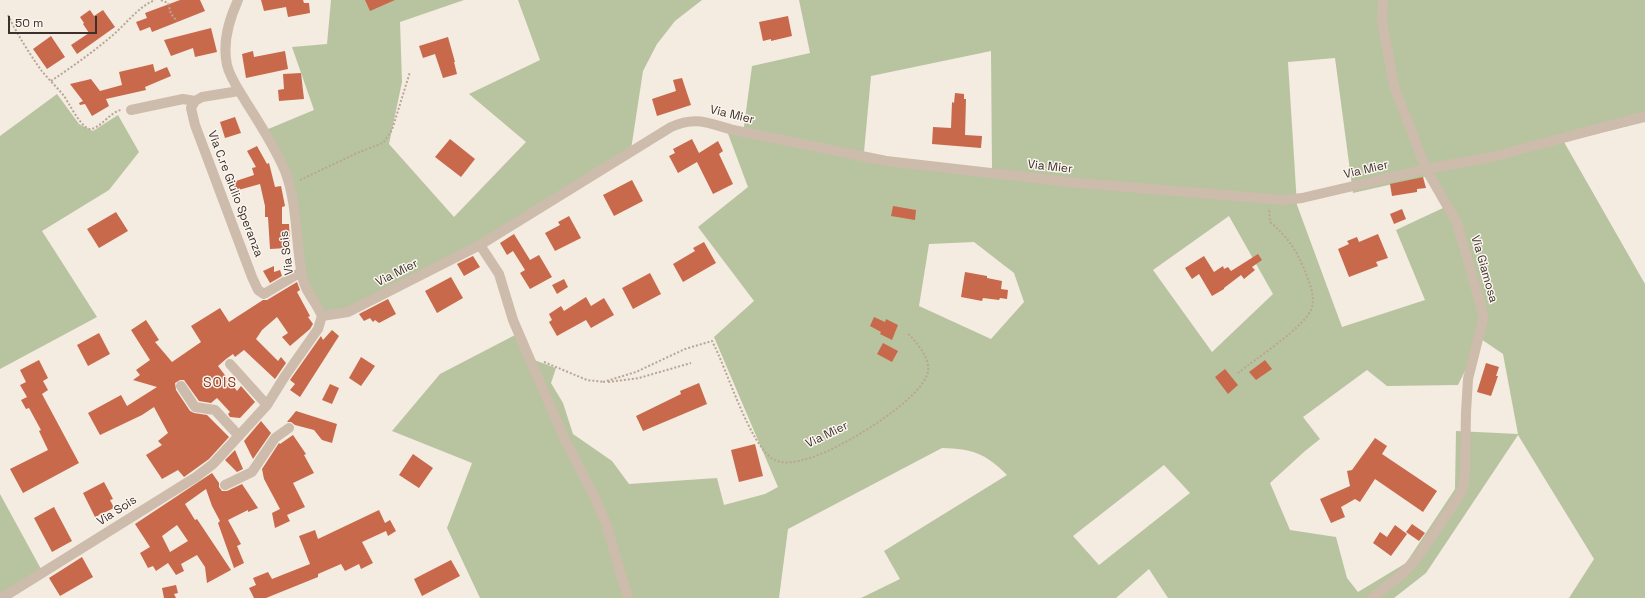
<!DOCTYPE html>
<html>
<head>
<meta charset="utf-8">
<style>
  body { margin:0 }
  #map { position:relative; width:1645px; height:598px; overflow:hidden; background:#f4ebe1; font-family:"Space Grotesk",sans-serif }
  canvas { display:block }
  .scale { position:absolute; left:8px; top:16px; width:89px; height:18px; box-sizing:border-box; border:2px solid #3b302b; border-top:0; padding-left:5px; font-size:12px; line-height:14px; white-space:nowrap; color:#3b302b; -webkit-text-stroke:3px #fbf5ee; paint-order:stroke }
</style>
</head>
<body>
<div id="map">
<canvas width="1645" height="598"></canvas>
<div class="scale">50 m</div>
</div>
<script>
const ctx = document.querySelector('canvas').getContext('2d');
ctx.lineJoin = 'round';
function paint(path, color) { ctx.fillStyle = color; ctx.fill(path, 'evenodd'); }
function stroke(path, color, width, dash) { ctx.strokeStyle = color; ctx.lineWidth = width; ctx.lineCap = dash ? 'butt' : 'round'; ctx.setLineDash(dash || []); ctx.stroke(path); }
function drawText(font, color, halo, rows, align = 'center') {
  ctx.font = font + ' "Space Grotesk",sans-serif'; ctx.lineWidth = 3; ctx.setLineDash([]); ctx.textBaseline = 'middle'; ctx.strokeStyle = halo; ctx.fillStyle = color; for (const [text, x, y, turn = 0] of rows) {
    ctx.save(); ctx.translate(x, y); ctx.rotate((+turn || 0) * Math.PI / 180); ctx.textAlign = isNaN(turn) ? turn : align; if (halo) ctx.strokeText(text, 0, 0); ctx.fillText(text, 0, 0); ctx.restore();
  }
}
paint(new Path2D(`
  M331,0H464L400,22L402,82L389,144L454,217L526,142L469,94L540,60L518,0H702L675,21L657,44L643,71L630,156L347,315H319L298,272L291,197L276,158L261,132L314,110L292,47L327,44Z
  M799,0H1645V122L1564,142L1645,284V598H1569L1594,559L1518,435L1426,573L1394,598H1168L1149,569L1116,598H861L900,579L884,551L1007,475C985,453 973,449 942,448L788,529L779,598H480L447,528L472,463L392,431L440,374L517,334L526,357L556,368L551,383L563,403L573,434L612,461L629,484L717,478L724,505L765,494L778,487L714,337L754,301L698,227L748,187L727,131L743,134L752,66L810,53ZM991,51L992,170L899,160L864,152L871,76ZM1335,58L1353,193L1433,175L1443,208L1396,230L1425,300L1342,327L1297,205L1288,62ZM1229,216L1273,294L1212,352L1153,270ZM974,242L1014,273L1024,302L991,339L919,306L929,244ZM1481,339L1503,354L1518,434L1456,431L1455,489L1406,563L1358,592L1347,578L1336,537L1290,530L1270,483L1305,451L1320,439L1303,417L1367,370L1387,386L1458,385ZM1164,465L1190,493L1099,565L1073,536Z
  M57,94L79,124L93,131L118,115L139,152L109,190L42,231L97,317L0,369V136Z
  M0,494L41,569L0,598Z`), '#b8c4a0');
paint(new Path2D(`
  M180,0H200L205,11L152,32L150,27L140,31L136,22L147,18L145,13Z
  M261,0H303L304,3H309L310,13L288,17L286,7L264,11Z
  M365,0H395L370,11Z
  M90,10L94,16L103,10L115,27L77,54L71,45L89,33L83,24L84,23L80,17Z
  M788,16L792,36L771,41V39L763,41L759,22Z
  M211,28L217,52L195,57L193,48L171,56L164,40Z
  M51,36L65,57L47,69L33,49Z
  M448,37L455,62H454L457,74L443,78L435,54L423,58L419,46Z
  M253,51L254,57L285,51L288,69L246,78L242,54Z
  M153,64L155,72L167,67L171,76L145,87L146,90L106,99L109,106L92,116L85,104L80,105L79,103L83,101L70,84L91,79L100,91L122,85L119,72Z
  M301,73L304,99L279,101L278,90L284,89L283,74Z
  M682,78L691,105L657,116L652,99L676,91L673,80Z
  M955,93L964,94V99H966L965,135L982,136L981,148L932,144L933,127L951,128L952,102L954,103Z
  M235,117L241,133L225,138L220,122Z
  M450,139L475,159L461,177L435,157Z
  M692,139L699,153L718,141L723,151L719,154L733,184L713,194L697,162L678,173L669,156L675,153L673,149Z
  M257,146L267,164L269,163L275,187L281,186L285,206L282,207V224H289L290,242H287V248L270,249L268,217H265V206L260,184L235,191L233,182L254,175L252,168L256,167L247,151Z
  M1423,177L1426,188L1417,189V192L1392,196L1390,184Z
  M632,180L643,201L614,216L603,195Z
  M893,206L916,210L915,220L891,216Z
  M1402,209L1406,219L1394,224L1390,214Z
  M116,212L128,231L99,248L87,229Z
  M569,216L581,238L555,251L545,233L560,225L558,222Z
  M514,234L530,260L539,255L552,277L530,289L520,273L525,270L513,251L507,255L500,243Z
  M1378,234L1388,258L1376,262L1378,266L1349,277L1338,249L1349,244L1347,241L1357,237L1359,242Z
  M704,242L716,263L683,282L673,264L695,251L693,248Z
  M1258,254L1262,260L1252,267L1255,270L1244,279L1241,275L1224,288V289L1212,296L1199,274L1192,279L1185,268L1204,256L1214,272L1223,266L1224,269L1228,267L1231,271Z
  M473,256L480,267L464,276L457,264Z
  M274,266V272L280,270L282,276L270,283L263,271Z
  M965,272L987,276V278L1002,281L1001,289L1008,290L1007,299L1000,298L999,300L983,298L982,301L961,297Z
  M650,273L661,294L633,309L622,288Z
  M451,277L463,298L437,313L425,291Z
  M564,279L568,287L557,294L552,285Z
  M297,282L300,290L297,292L310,316L308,317L313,324L310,329L290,346L282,337L288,333L277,317L262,330L256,339L278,361L281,357L286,363L275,379L244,350L235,357L233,354L226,359L218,366L237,391L241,386L255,402L240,418L230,417L228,414L230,412L217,398L211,403L199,401L184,380H180L175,383L176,390L190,411L194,413L207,415L229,437L209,459L184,477L178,470L162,479L146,455L162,445L158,441L168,433L154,407L142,415L100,435L88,413L121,395L127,406L157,387L133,380L140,375L136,370L150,360L131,330L146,320L159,340L155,342L172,362L201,342L191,326L220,308L229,322L263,300H267Z
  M586,297L591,306L604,298L614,315L591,328L586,320L557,336L549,322L552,320L549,314L561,306L564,311Z
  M388,299L396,314L379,323L375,320L373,322L370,318L364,321L359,314Z
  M874,317L885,322L886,319L898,325L892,340L880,334L881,332L870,326Z
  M332,330L339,336L300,397L290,390L295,384L290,380L321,336L323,340Z
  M99,333L110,354L88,366L77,345Z
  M883,343L898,351L892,362L877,354Z
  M361,357L375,366L361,386L349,378Z
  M39,360L48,378L43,381L48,390L42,394L79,463L23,493L10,469L48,450L39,431L41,430L29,408L26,409L21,400L27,397L20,385L26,382L20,370Z
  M1265,360L1272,369L1256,380L1249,372Z
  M1486,363L1499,367L1496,376H1498L1491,396L1477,392Z
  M1225,369L1238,385L1228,394L1215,377Z
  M699,383L707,404L643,431L636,416L681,394L680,391Z
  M330,384L339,388L332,404L322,400Z
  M296,411L337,424L332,443L322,440L314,430L295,425L291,422H287Z
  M261,421L271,433L253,459L244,441Z
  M293,435L306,454L304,455L314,473L293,483L305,507L287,515L290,521L275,528L272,513L280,509L264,479L262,469L279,443L280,444Z
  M1375,438L1387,446L1382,454L1437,491L1423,512L1375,479L1360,502L1355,499L1341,507L1345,517L1331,523L1320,499L1350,486L1347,471L1352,470Z
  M755,444L763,476L739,482L731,450Z
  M235,450L243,469L237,472L225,460Z
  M413,454L433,468L419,488L399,475Z
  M212,473L219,483V487L222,491H227L242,484L258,508L248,512V510L228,520L241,544L237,546L244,563L234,568L218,523L220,521L212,506L206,489L185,504L195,520L197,519L231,570L207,583L205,567L197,555L181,564L184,571L176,575L168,563L156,571L153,566L148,568L140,553L150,547L135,524ZM177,525L188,541L170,552L162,536Z
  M104,482L113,499L110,500L114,508L95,517L83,493Z
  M54,507L72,541L52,552L34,518Z
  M379,510L385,523L390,520L396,531L388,536L386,531L362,542L373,563L361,569L359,564L345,571L341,564L318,574V577L266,598H254L249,588L256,585L253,578L268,572L272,579L310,564L299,536L315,530L318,539Z
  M1412,524L1425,533L1419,541L1406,532Z
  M1395,525L1407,534L1391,556L1373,543L1380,532L1387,537Z
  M82,557L93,577L60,596L49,578Z
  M451,560L460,576L422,596L414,579Z
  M176,585L178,593L174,594L176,598H164L162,588Z`), '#c8694b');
stroke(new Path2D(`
  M161,0L168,3L171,14L177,21
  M8,15C17,34 29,53 41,70C48,79 57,87 64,96C69,103 81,128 90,129C100,129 110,112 121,110
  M51,81C72,67 93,52 113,35C127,23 138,7 155,0
  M300,180L357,153L383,143L392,130L410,72
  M544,362L587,380L604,382
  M1238,373C1255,359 1307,326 1312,307C1315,295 1309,282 1305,271C1297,251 1287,236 1270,222L1269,208
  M603,382L636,372L685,349L712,341C727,369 749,444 773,459C783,465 795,462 806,459C834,453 924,400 928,371C931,359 915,340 907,333
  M608,382L639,378L691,363`), '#b9a596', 2, [2, 2]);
stroke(new Path2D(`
  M195,101L191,108L195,125L252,277L258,290L264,294L301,272
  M131,110L183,99L195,101L202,97L239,91
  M480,245L499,274L513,320L528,355L566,442L595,498L606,524L628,598
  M322,316L348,312L480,245L671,127C696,116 708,123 733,130L886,161L1078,183L1284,200L1302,198L1426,169L1492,157L1645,116
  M230,364L267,405
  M181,386L195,407L215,410L239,436
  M225,485L252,472L275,438L289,428
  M2,598L196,477L213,464L267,405L285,376L318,329L322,316C316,301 304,291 302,275C295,240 298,205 285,171C275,147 260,124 246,102C239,90 230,78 227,65C222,42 229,20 238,0
  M1372,598L1402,574L1417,558L1461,493L1464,482L1465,471L1466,412L1468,379L1483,319L1482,310L1457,223L1426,169L1394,86L1382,21L1383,0`), '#cdbbac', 10);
drawText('12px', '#3b302b', '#fbf5ee', [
  ["Via Mier",732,115,14],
  ["Via Mier",1050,167,6],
  ["Via Mier",1366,170,-13],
  ["Via C.re Giulio Speranza",235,194,69],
  ["Via Sois",287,253,-97],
  ["Via Giamosa",1484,269,74],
  ["Via Mier",397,273,-27],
  ["Via Mier",827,435,-26],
  ["Via Sois",117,511,-33]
]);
ctx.letterSpacing = '1px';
drawText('14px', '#8c3b22', '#fbf5ee', [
  ["SOIS",220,383]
]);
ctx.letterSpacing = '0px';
</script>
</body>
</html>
